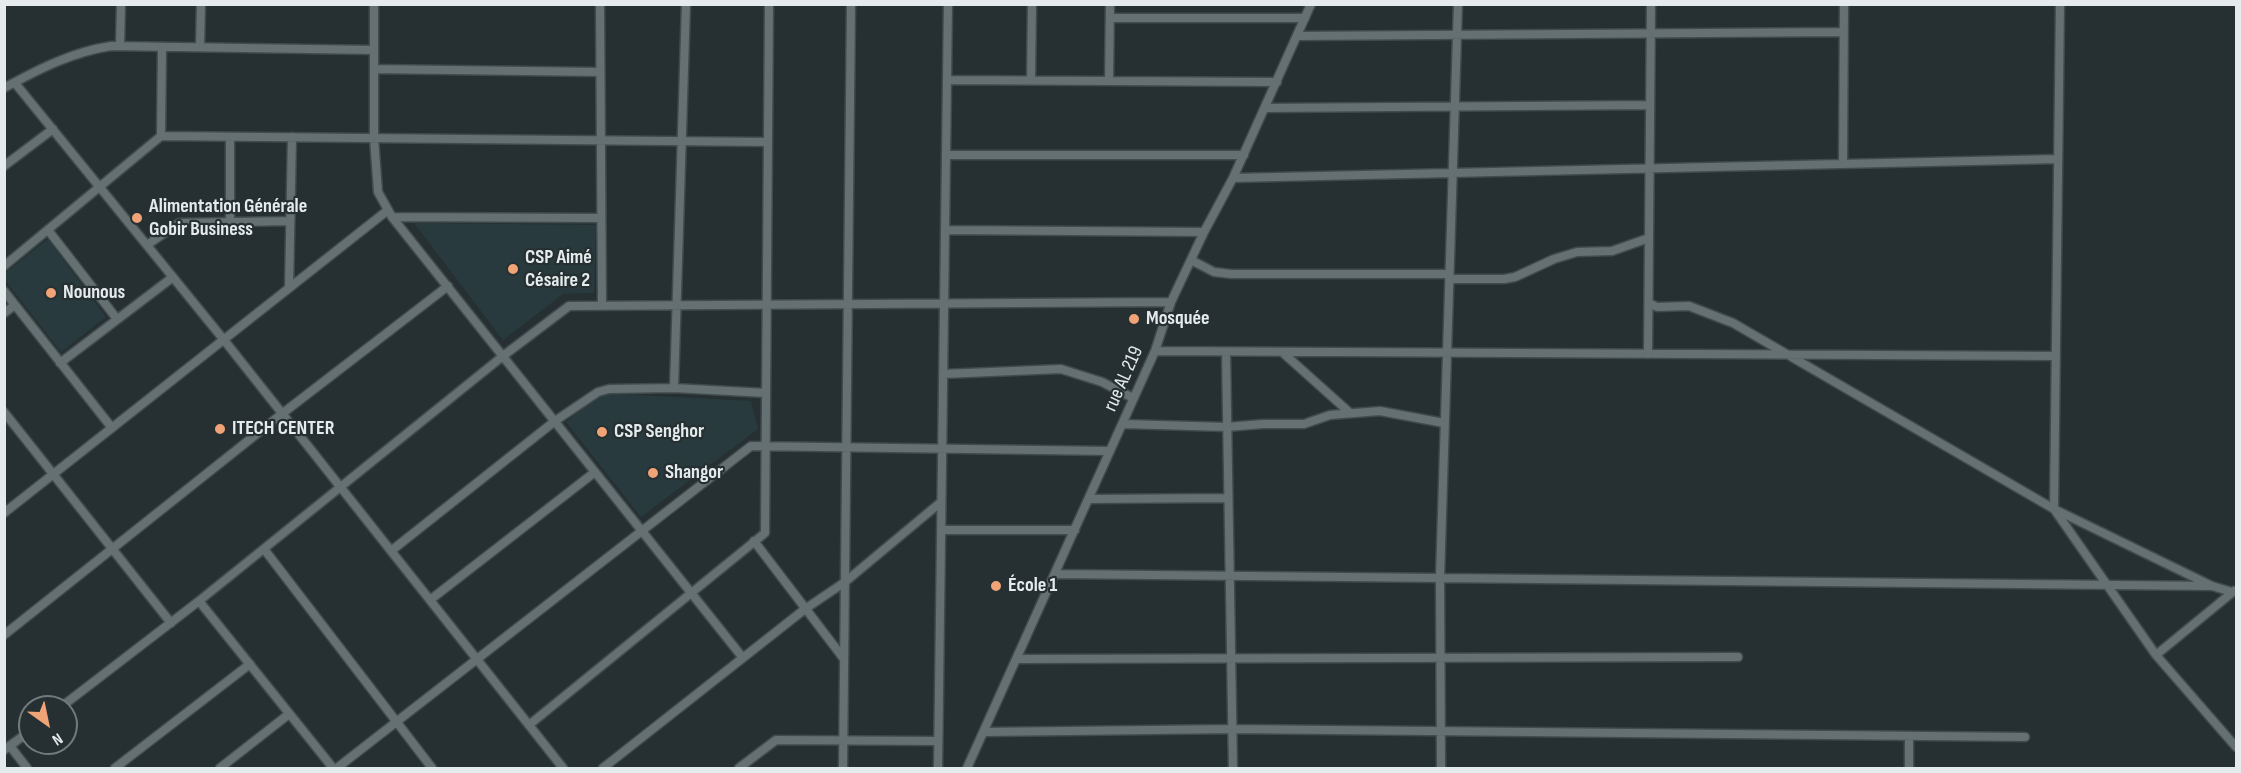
<!DOCTYPE html>
<html>
<head>
<meta charset="utf-8">
<style>
  body { margin:0 }
  #map { position:relative; width:2241px; height:773px; overflow:hidden; background:#263032; font-family:"Sofia Sans Condensed",sans-serif }
  canvas { display:block }
  .frame { position:absolute; inset:0; border:6px solid #e5ebec; pointer-events:none }
  .north { position:absolute; left:18px; top:695px; width:60px; height:60px; box-sizing:border-box; background:#263032; border:2px solid #727b7c; border-radius:50%; rotate:147deg; font-size:16px; font-weight:700; line-height:24px; text-align:center; color:#e5ebec }
  .north::after { content:''; display:block; margin:auto; width:21px; height:27px; background:#efa376; clip-path:polygon(50% 0,100% 100%,50% 72%,0 100%) }
</style>
</head>
<body>
<div id="map">
<canvas width="2241" height="773"></canvas>
<div class="frame"></div>
<div class="north">N</div>
</div>
<script>
const ctx = document.querySelector('canvas').getContext('2d');
ctx.lineJoin = 'round';
function paint(path, color) { ctx.fillStyle = color; ctx.fill(path, 'evenodd'); }
function stroke(path, color, width, dash) { ctx.strokeStyle = color; ctx.lineWidth = width; ctx.lineCap = dash ? 'butt' : 'round'; ctx.setLineDash(dash || []); ctx.stroke(path); }
function drawText(font, color, halo, rows, align = 'center') {
  ctx.font = font + ' "Sofia Sans Condensed",sans-serif'; ctx.lineWidth = 4.5; ctx.setLineDash([]); ctx.textBaseline = 'middle'; ctx.strokeStyle = halo; ctx.fillStyle = color; for (const [text, x, y, turn = 0] of rows) {
    ctx.save(); ctx.translate(x, y); ctx.rotate((+turn || 0) * Math.PI / 180); ctx.textAlign = isNaN(turn) ? turn : align; if (halo) ctx.strokeText(text, 0, 0); ctx.fillText(text, 0, 0); ctx.restore();
  }
}
paint(new Path2D(`
  M414,223L596,225L594,293L563,294L503,340Z
  M48,239L106,317L61,352L5,280V273Z
  M599,393L751,401L758,429L641,517L566,422Z`), '#283a3d');
const minor = new Path2D(`
  M374,4V138L378,192L392,217L743,658
  M600,4L602,306
  M2060,4L2054,509L2156,655L2236,747
  M1110,18H1305
  M1297,36L1843,32
  M120,46L121,4
  M200,47L201,4
  M374,69L600,72
  M1031,79L1032,4
  M947,80L1277,82
  M1109,81L1110,4
  M15,83L224,340L563,768
  M4,88C39,69 72,52 111,46L374,50
  M1265,108L1650,105
  M161,136L162,48
  M230,137V222
  M946,155H1244
  M1843,164L1844,4
  M4,166L53,129
  M1233,178L2058,159
  M392,217L601,218
  M48,230L117,319
  M945,230L1204,232
  M147,245L179,223L290,221
  M1191,260L1214,272L1231,274H1449
  M4,266L161,136L768,142
  M1449,279H1504L1515,277L1554,259L1577,252L1612,251L1649,238
  M289,288L292,137
  M4,291L112,428
  M1649,303L1657,307L1689,306L1733,323L2054,509L2212,586L2232,592
  M4,313L15,305
  M1155,351L2056,356
  M1226,352L1233,768
  M1282,352L1349,412
  M1648,354L1651,4
  M60,363L173,277
  M943,374L1061,369L1102,382L1133,398
  M674,388L686,4
  M4,412L171,623
  M1123,424L1227,427L1263,424H1304L1330,415L1380,411L1444,423
  M1089,499L1228,498
  M4,513L388,210
  M941,530H1075
  M754,541L844,659
  M264,549L432,768
  M391,551L555,421L598,392L609,389L674,388L766,393
  M1055,574L2212,586
  M430,600L595,472
  M199,601L333,768
  M4,635L283,413L448,286
  M2156,655L2234,591
  M1017,659L1738,657
  M61,707L199,601L503,356L569,306L1171,302
  M529,725L765,533L769,4
  M984,732L1232,729L2025,737
  M10,746L27,768
  M4,750L30,731
  M115,768L250,664
  M220,768L289,714
  M337,768L751,446L1110,451
  M603,768L805,609L845,582L941,502
  M739,768L776,740L938,741
  M843,768L851,4
  M938,768L948,4
  M967,768L1155,351L1171,302L1204,232L1233,178L1311,4
  M1441,768L1440,578L1458,4
  M1909,768V736`);
stroke(minor, '#424b4c', 11);
stroke(minor, '#657072', 8);
for (const [x, y, r, color] of [
  [137,218,6,"#efa376"],
  [513,269,6,"#efa376"],
  [51,293,6,"#efa376"],
  [1134,319,6,"#efa376"],
  [220,429,6,"#efa376"],
  [602,432,6,"#efa376"],
  [653,473,6,"#efa376"],
  [996,586,6,"#efa376"]
]) { const dot = new Path2D(); dot.arc(x, y, r, 0, 2 * Math.PI); ctx.fillStyle = color; ctx.fill(dot); stroke(dot, '#263032', 2); }
drawText('bold 20px', '#e5ebec', '#263032', [
  ["Alimentation Générale",149,207],
  ["Gobir Business",149,230],
  ["CSP Aimé",525,258],
  ["Césaire 2",525,281],
  ["Nounous",63,293],
  ["Mosquée",1146,319],
  ["ITECH CENTER",232,429],
  ["CSP Senghor",614,432],
  ["Shangor",665,473],
  ["École 1",1008,586]
], 'left');
drawText('20px', '#e5ebec', '#263032', [
  ["rue AL 219",1124,379,-66]
]);
</script>
</body>
</html>
